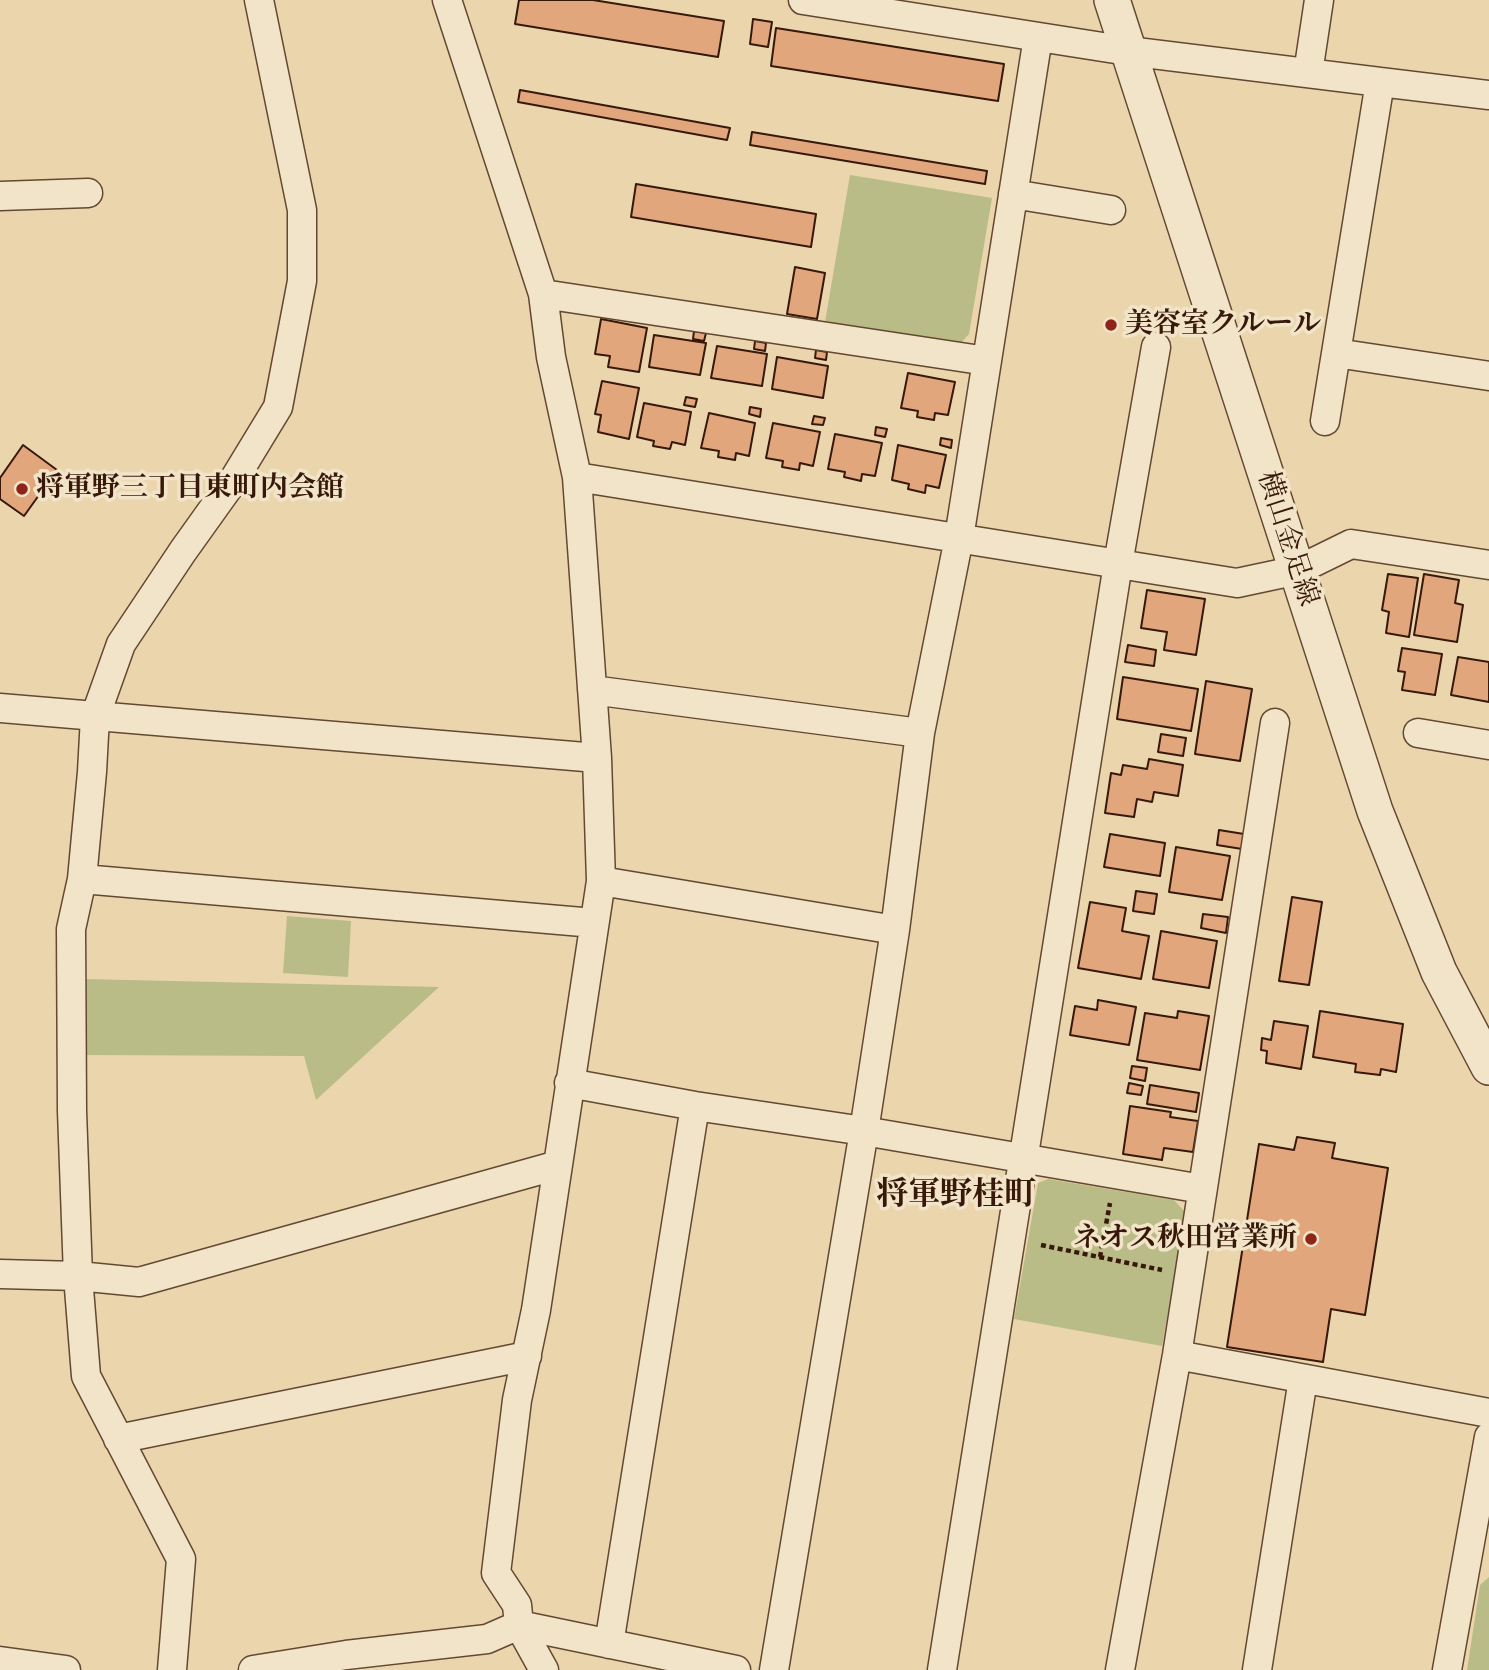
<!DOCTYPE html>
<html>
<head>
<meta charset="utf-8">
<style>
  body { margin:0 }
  canvas { display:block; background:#ead5ac }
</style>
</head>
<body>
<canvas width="1489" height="1670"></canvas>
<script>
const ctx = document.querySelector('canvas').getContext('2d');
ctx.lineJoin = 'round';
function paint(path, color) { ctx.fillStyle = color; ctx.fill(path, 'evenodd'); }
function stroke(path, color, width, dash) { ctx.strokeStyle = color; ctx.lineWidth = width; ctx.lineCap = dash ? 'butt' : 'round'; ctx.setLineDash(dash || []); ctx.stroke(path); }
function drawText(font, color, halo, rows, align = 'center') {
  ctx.font = font + ' "Gentium Book Plus","Noto Serif JP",serif'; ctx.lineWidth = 7; ctx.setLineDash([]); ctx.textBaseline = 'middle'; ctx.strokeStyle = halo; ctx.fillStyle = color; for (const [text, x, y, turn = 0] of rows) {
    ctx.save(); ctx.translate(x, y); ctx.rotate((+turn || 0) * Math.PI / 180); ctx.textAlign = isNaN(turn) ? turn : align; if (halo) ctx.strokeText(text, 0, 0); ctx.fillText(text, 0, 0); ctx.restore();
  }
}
paint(new Path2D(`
  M850,175L992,198L969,334L960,344L825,322Z
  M287,916L351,921L348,977L283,973Z
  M84,979L439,987L316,1100L304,1056L85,1055Z
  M1048,1179L1174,1200L1186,1213L1162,1346L1014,1319L1038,1183Z
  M1489,1577V1670H1467L1480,1585Z`), '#babc87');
const building = new Path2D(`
  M519,0H593L724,21L718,57L515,24Z
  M753,19L772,22L768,47L750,44Z
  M776,28L1004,64L998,101L771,66Z
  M520,90L730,128L727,140L518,102Z
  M752,132L987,171L985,184L750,145Z
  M636,184L816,214L811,247L631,217Z
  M795,267L825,273L817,319L787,314Z
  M601,319L647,328L639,372L608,367L610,356L595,354Z
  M694,331L706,333L704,341L693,339Z
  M654,335L706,343L700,375L649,367Z
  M755,341L766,343L765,351L754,349Z
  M717,346L767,354L762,386L711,378Z
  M816,350L827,352L826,360L815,358Z
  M777,357L828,366L823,398L772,389Z
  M908,373L955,382L948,415L935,413L934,420L917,417L918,411L901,408Z
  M602,381L639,388L629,439L598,432L601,415L595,414Z
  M686,397L697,399L695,407L684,405Z
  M644,403L691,412L685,445L672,442L670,449L653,446L654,441L637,437Z
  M750,407L761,409L760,417L749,414Z
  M709,413L755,423L749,456L736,453L735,460L718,457L719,451L701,448Z
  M814,416L825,418L823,425L812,424Z
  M773,423L820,432L813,466L800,463L799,470L782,467L783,461L766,458Z
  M876,427L887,429L885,437L875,435Z
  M835,434L882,443L875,476L862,474L861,481L844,477L845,472L828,469Z
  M941,438L952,440L951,448L940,445Z
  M23,445L57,470L24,516L0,499V478Z
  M898,445L946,455L939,488L926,485L925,493L908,489L909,484L892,480Z
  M1388,574L1418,578L1409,637L1386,633L1389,612L1382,610Z
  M1424,574L1459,580L1455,603L1463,605L1457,642L1414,635Z
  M1147,590L1205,599L1196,655L1164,650L1167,632L1141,628Z
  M1128,645L1156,650L1154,666L1125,662Z
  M1402,648L1442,654L1435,695L1402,690L1405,672L1398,671Z
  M1458,657L1489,662V702L1451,695Z
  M1123,677L1198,689L1191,731L1117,719Z
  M1206,681L1252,689L1240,761L1195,754Z
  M1161,734L1186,738L1183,756L1158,752Z
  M1149,759L1183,765L1178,796L1154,792L1152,802L1137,799L1134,817L1105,813L1111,773L1121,775L1123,765L1147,769Z
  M1219,830L1244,834L1242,849L1217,845Z
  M1110,834L1165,843L1160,876L1104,867Z
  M1176,847L1230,856L1222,900L1169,892Z
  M1136,891L1157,894L1154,914L1133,911Z
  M1292,897L1322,902L1309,985L1279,981Z
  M1090,902L1126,908L1122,931L1149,936L1141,979L1078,968Z
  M1203,914L1228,917L1226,933L1201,928Z
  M1161,931L1217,941L1209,988L1153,979Z
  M1098,1000L1136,1007L1129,1045L1070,1035L1075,1006L1097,1010Z
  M1178,1011L1209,1016L1200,1070L1137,1060L1145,1013L1177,1018Z
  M1320,1011L1403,1024L1396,1072L1381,1069L1380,1075L1355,1072L1356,1064L1313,1057Z
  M1274,1021L1308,1026L1301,1069L1266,1063L1267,1051L1261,1050L1262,1038L1271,1040Z
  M1132,1066L1147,1068L1145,1081L1130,1078Z
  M1129,1083L1143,1086L1141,1095L1127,1093Z
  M1150,1085L1199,1093L1196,1112L1147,1104Z
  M1130,1106L1171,1112L1170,1117L1198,1121L1193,1152L1164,1148L1162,1160L1123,1154Z
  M1297,1137L1335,1143L1332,1158L1388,1168L1365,1315L1331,1309L1323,1362L1227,1347L1259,1144L1294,1150Z`);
paint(building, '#e2a67d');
stroke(building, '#381909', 2);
const minor = new Path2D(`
  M259,0L302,210V281L278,407L233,481L183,551L121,644L95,717L92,772L82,879L71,929L72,1111L78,1276L139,1282L558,1165
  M447,0L543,294L551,357L577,477L597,758L601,881L536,1310L517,1400L496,1573L517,1605L519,1625L544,1670
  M803,0L1128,51L1380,82L1325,421
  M1308,73L1319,0
  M1380,82L1489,95
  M1013,194L1111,210
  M0,196L88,193
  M543,294L987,361
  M1336,353L1489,376
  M577,477L1237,583L1298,570L1351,544L1489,565
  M592,690L920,733
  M0,708L597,758
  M1418,733L1489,745
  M82,879L594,923
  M601,881L895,930
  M569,1083L695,1106L864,1131L1202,1189
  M0,1274L78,1276L86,1376L181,1559L172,1670
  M1177,1355L1489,1413
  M118,1439L527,1356
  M609,1644L695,1106
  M0,1661L66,1670
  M253,1670L346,1655L487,1639L519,1625L736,1670
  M774,1670L864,1131L895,930L920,733L959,538L1038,37
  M942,1670L1118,564L1156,347
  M1120,1670L1177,1355L1275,723
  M1257,1670L1303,1379
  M1447,1670L1489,1437`);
const tertiary = new Path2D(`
  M1112,0L1375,811L1439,972L1489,1067`);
stroke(minor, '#644832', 31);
stroke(tertiary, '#644832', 38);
stroke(new Path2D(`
  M1041,1245L1162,1270
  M1100,1257L1110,1203`), '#381909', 4.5, [5, 3.5]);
stroke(minor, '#f1e4c9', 28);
stroke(tertiary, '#f1e4c9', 35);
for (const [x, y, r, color] of [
  [1111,325,7,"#8f2418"],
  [22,489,7,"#8f2418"],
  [1311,1239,7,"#8f2418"]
]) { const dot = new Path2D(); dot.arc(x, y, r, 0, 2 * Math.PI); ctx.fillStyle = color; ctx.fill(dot); stroke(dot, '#f1e4c9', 2.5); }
drawText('bold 28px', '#381909', '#f1e4c9', [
  ["美容室クルール",1125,325],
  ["将軍野三丁目東町内会館",36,489],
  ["ネオス秋田営業所",1297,1239,"right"]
], 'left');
drawText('28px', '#381909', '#f1e4c9', [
  ["横山金足線",1287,539,72]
]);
drawText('bold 32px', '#381909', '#f1e4c9', [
  ["将軍野桂町",956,1196]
]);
</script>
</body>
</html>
